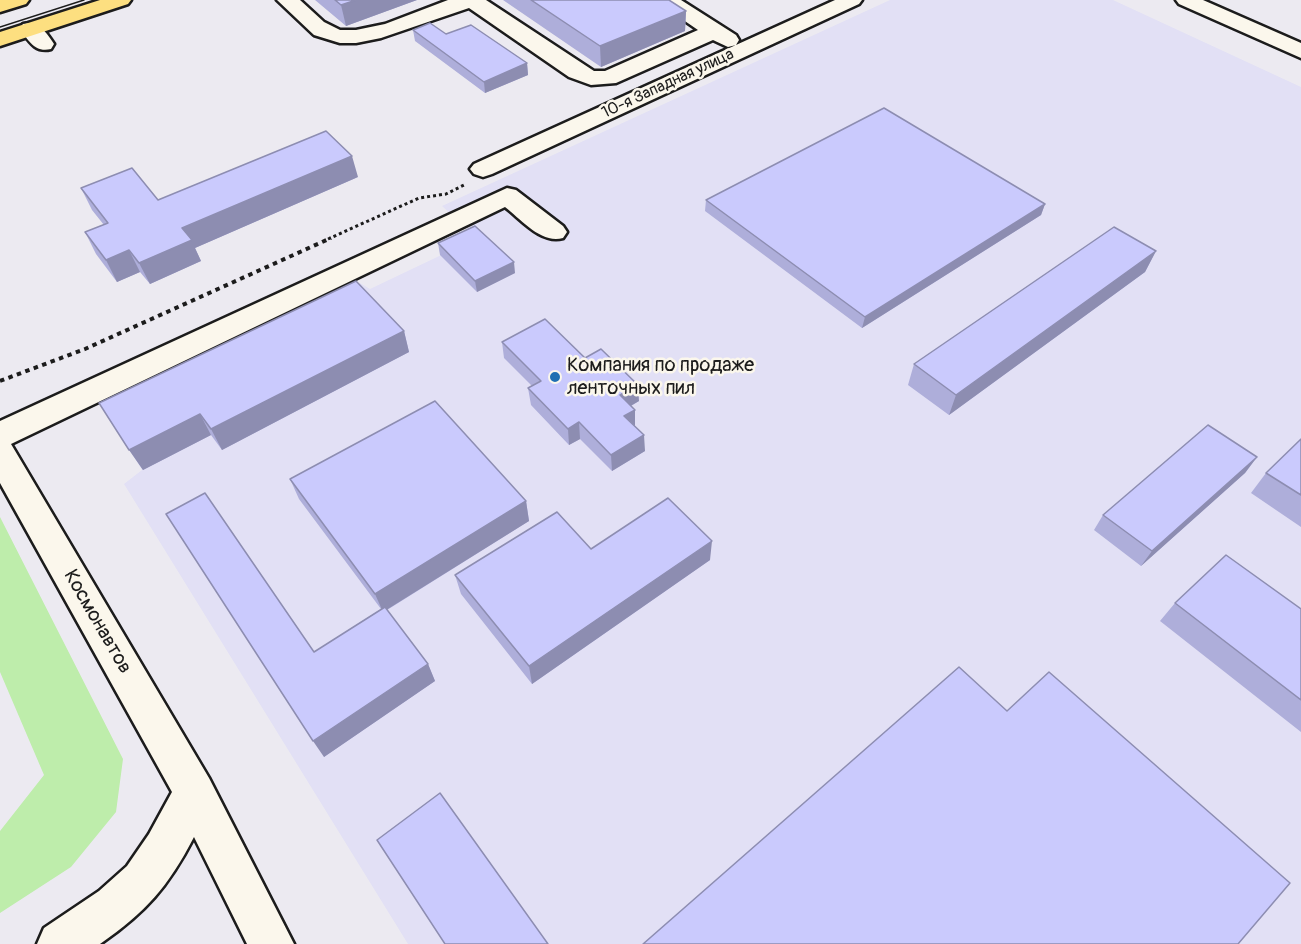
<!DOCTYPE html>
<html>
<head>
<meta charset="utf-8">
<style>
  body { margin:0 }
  canvas { display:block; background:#eceaf1 }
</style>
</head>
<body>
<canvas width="1301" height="944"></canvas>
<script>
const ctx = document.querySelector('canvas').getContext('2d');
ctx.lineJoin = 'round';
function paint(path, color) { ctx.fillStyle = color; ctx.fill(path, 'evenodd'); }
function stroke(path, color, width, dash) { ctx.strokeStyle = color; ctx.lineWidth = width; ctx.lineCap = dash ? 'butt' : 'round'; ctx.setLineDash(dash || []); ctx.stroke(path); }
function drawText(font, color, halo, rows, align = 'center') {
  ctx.font = font + ' Pangolin,sans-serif'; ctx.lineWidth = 5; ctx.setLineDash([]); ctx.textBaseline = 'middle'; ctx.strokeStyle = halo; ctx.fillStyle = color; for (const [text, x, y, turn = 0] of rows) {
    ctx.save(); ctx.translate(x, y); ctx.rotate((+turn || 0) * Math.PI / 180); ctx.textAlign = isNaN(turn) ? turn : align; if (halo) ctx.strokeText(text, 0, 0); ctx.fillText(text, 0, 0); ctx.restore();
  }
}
paint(new Path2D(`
  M890,0H1113L1301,87V944H408L124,484L142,470L113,424L191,386L179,371L360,283L370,289L477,238L442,206Z`), '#e2e0f5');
paint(new Path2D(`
  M0,517L123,759L116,812L71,867L0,913V831L44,775L0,672Z`), '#beedab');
const minor = new Path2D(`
  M277,0H300L324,22L340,30H356L385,24L448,0H486L594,71H605L698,30L660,4L657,0H681L736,35L739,40L736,45L728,47L713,40L616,83L591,85L569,77L469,8L381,38L356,43H340L314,35Z
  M835,0H862L859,4L492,174L483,177L474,174L470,169L474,164Z
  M1176,0H1203L1301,43V58L1179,4Z
  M31,23C42,25 48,35 54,44L51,49C35,53 29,41 20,29L23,24Z
  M507,188L516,190L563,226L567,232L563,238C541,244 522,220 505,207L11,444L209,778L294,944H247L194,837C168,887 146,912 100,944H37L44,928L99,891L127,866L149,834L172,792L0,483V421Z`);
const major = new Path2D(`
  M0,0H29L26,4L0,12Z
  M100,0H131L128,4L0,46V32Z`);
stroke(minor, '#1c1c1c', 5);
stroke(major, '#1c1c1c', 5);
stroke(new Path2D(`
  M328,239L419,198L446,194L466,184`), '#1c1c1c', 3, [3, 3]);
stroke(new Path2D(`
  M0,381L85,349L331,238`), '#1c1c1c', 4, [4.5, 4.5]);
paint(minor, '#fbf7ec');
paint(major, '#fddf80');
stroke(new Path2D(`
  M0,27L84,0`), '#1c1c1c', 1.5);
paint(new Path2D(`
  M315,0H417L346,26Z
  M503,0H669L686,11L685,31L601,67Z
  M413,30L446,34L527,63L528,75L485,93L415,41Z
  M358,177L195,248L201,261L150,284L140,272L117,282L96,254L85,232L104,225L92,210L81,188L158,200Z
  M706,200L1045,204L1041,215L862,328L705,211Z
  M438,243L515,273L477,292L440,255Z
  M1156,251L1145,272L949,415L908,385L914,364Z
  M404,331L409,352L222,450L211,435L143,470L99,403Z
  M502,342L585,358L639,401L631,406L635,426L645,451L612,471L580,439L569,445L531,405L528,388L532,386L504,358Z
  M1301,439V527L1251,493L1266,473Z
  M1257,457L1245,473L1141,566L1094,530L1103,515Z
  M290,479L526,501L529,521L387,610L428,664L435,681L324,757L314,652L381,609L299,499Z
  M591,549L710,560L532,684L461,594L455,575Z
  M1175,603L1301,609V732L1160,621Z`), '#aeaeda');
paint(new Path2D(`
  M356,0H417L346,26L341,5Z
  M686,11L685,31L601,67L600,46Z
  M527,63L528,75L485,93L484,82Z
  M352,156L358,177L195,248L201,261L150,284L139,263L182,228Z
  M1045,204L1041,215L862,328L865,317Z
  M129,250L140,272L117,282L106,260Z
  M1156,251L1145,272L949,415L956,395Z
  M514,262L515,273L477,292L475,281Z
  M404,331L409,352L222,450L211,429Z
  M638,385L639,401L620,412V395Z
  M635,410V426L624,416Z
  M200,414L211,435L143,470L129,450Z
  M579,422L580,439L569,445L568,429Z
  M644,435L645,451L612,471L611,455Z
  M1257,457L1245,473L1141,566L1152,551Z
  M526,501L529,521L383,612L375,594Z
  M712,541L710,560L532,684L529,666Z
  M428,664L435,681L324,757L313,741Z`), '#8d8db1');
const building = new Path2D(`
  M335,0H356L341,5Z
  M531,0H669L686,11L600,46Z
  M430,23L446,34L471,25L527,63L484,82L413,30Z
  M884,108L1045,204L865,317L706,200Z
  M326,131L352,156L182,228L192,240L139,263L129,250L106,260L85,232L108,223L81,188L132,168L158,200Z
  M475,226L514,262L475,281L438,243Z
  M1114,227L1156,251L956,395L914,364Z
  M356,281L404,331L211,429L200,414L129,450L99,403Z
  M545,319L585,358L601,349L638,385L620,395L635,410L624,416L644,435L611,455L579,422L568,429L528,388L541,381L502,342Z
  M435,401L526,501L375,594L290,479Z
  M1208,425L1257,457L1152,551L1103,515Z
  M1301,439V495L1266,473Z
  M205,493L314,652L385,607L428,664L313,741L166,514Z
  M668,498L712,541L529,666L455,575L557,512L591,549Z
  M1226,555L1301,609V700L1175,603Z
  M959,667L1007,711L1049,672L1290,883L1238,944H643Z
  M440,793L548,944H445L377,840Z`);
paint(building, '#cacafd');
stroke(building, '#8d8db1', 1.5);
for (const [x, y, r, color] of [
  [555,377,6,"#1f6fb2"]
]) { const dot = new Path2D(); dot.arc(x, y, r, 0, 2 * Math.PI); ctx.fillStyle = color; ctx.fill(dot); stroke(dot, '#fbf7ec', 2); }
drawText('16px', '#1c1c1c', '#fbf7ec', [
  ["10-я Западная улица",668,84,-25]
]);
drawText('20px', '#1c1c1c', '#fbf7ec', [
  ["Компания по продаже",567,366],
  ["ленточных пил",567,389]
], 'left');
drawText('20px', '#1c1c1c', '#fbf7ec', [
  ["Космонавтов",97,622,60]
]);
</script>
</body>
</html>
